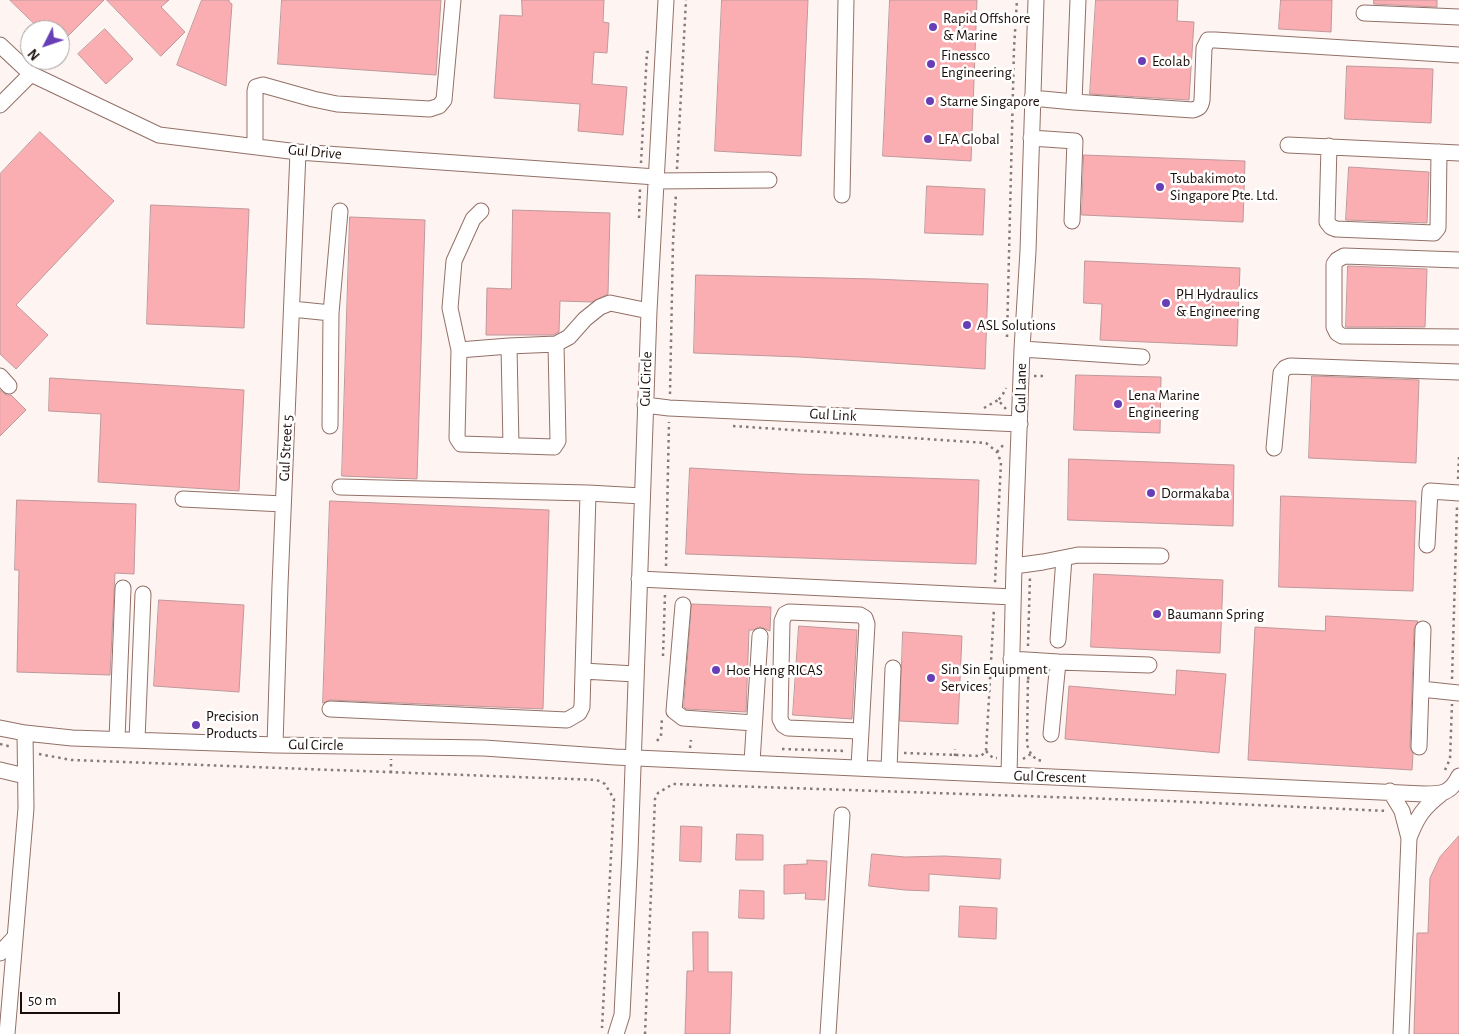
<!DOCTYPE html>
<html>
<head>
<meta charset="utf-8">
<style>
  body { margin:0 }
  #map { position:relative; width:1459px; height:1034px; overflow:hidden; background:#fef5f3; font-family:"Alegreya Sans",sans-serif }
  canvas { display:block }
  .north { position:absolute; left:20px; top:20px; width:50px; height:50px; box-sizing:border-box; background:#fff; border:1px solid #a39e9d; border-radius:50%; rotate:229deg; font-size:14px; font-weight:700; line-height:20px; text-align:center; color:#190d09 }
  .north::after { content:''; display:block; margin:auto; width:18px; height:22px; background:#673eb6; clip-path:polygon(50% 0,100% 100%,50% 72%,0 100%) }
  .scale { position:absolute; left:20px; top:992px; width:100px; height:22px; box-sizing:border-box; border:2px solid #190d09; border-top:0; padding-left:6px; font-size:15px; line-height:18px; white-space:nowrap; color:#190d09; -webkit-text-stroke:4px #fff; paint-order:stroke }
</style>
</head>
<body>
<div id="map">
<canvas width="1459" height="1034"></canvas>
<div class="north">N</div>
<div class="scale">50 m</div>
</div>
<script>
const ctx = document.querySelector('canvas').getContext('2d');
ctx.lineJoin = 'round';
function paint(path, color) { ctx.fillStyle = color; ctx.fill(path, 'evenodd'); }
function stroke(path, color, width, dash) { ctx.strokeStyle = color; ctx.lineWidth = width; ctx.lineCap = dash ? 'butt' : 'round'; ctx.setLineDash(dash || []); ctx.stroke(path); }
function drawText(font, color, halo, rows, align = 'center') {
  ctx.font = font + ' "Alegreya Sans",sans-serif'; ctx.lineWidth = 5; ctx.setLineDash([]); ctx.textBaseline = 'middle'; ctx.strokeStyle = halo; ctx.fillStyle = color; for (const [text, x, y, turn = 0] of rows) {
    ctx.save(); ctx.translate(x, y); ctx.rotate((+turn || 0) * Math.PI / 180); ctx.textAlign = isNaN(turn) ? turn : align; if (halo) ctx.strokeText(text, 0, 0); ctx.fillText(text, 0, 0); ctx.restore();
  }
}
const building = new Path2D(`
  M10,0H104L60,44V30H41Z
  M107,0H169L161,7L185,32L161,56Z
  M202,0H229V2L232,4L226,86L177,65Z
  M282,0H441L436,75L278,64Z
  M522,0H604L603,22L609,23L607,53L594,52L592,84L627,87L623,135L578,131L580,104L494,98L500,15L522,16Z
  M722,0H808L801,156L715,151Z
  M890,0H977L971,161L883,156Z
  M1096,0H1178L1177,21L1194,22L1189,100L1090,94Z
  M1281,0H1332L1331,32L1279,29Z
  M1374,0H1437V7L1374,4Z
  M105,29L133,59L106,84L78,54Z
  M1347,66L1433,69L1431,123L1345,119Z
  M40,132L114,201L16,305L48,335L16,369L0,354V174Z
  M1084,155L1245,161L1243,222L1082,215Z
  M1349,167L1429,172L1427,223L1346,220Z
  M927,186L985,189L983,235L925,233Z
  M151,205L249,209L244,328L147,324Z
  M513,210L610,213L608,294L592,302L560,301L559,332L553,335H486L487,288L511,289Z
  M350,217L425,220L417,479L342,476Z
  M1085,261L1240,268L1237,346L1100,340L1102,304L1084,303Z
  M1348,266L1427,269L1425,327H1346Z
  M696,275L875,279L988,284L985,369L799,357L694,353Z
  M1076,375L1161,377L1160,433L1074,430Z
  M1312,376L1419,380L1416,463L1309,458Z
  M50,378L244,390L239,491L98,482L101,414L49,411Z
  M0,390L6,395H11L26,410L0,436Z
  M1069,459L1234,465L1233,526L1068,520Z
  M690,468L798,474L979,480L976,564L686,554Z
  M1281,496L1416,501L1413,591L1279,587Z
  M17,500L136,504L134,574L115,573L110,675L17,672L19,570H15Z
  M330,501L549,510L543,709L330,700L323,703Z
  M1094,574L1223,580L1220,653L1091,647Z
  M159,600L244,605L239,692L154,686Z
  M692,604L771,607L770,631L760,627L753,630H749L746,712L686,709L684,707Z
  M1326,616L1418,621L1414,629L1410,747L1413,754L1412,770L1248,760L1255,627L1325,631Z
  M799,626L857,630L852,719L793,715Z
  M903,632L962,636L958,724L900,721Z
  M1177,670L1226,674L1219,753L1065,739L1069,686L1175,695Z
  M681,826L702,827L701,862L680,861Z
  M737,834L763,835V860H736Z
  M1459,836V1034H1414L1417,933H1428L1430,878L1440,857Z
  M872,854L905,857L944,856L1001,859L1000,879L929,874V891L905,890L869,886Z
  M807,860L827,861L825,900L805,899L806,893L784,894V865L807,864Z
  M740,890L764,891V919L739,918Z
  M960,906L997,908L996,939L959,937Z
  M693,932H708V972H732L730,1034H685L687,971H693Z`);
paint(building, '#fbaeb2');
stroke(building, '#bf989a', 1);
const minor = new Path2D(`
  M1364,13L1459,17
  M0,45L31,74L159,135L298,152L656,177
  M1032,98L1074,102L1193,110C1199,108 1201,107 1202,100L1204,48L1208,40H1215L1459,55
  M1074,102L1078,0
  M0,105L31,74
  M1031,138L1075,141L1072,221
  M1288,145L1459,153
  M255,146V91L256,87L263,85L313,99L337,104L430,109L439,106L444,100L453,0
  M1329,146L1327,222L1331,227L1336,229L1434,233L1438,228L1439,152
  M656,181L769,180
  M842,195L846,0
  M481,211L473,219L454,261L450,308L459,350L457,438L461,444L554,447L558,441L556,344
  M1459,260L1344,256L1337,260L1334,264V327L1337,333L1342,336L1459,337
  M292,309L331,313
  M509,346L511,446
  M1022,349L1142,357
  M459,350L509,346L556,344L569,337L585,319L600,307L610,303L649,311
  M0,376L9,386
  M645,405L669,408L1020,424
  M330,426L331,313L340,211
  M1274,448L1281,373L1285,368L1290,366L1459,372
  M340,487L588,493L642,496
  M183,499L283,504
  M1427,545L1430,491L1459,493
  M1014,566L1043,562L1078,555L1161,556
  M639,579L1013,597
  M683,605L674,711L683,718L754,723
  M1058,640L1064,558
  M1011,659L1058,662L1149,665
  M583,671L635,674
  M1421,689L1459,693
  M330,709L567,720L579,713L582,707L588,493
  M0,728L25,733L72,738L275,745L484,748L615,757L1424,794C1442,794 1450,794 1459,776
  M1051,734L1058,662
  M117,739L123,588
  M137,740L143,594
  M275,745L280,585L298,152
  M1419,747L1423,629
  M752,762L760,636
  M859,767L867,624L865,618L860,615L789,612L785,614L782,621L780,719L783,725L788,728L860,731
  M889,769L893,668
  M0,770L25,776
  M1009,775L1014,566L1022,349L1028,251L1036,0
  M1390,791L1402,811L1409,838L1401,1034
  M1409,838C1417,817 1423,808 1441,794
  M0,953L15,937
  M7,1034L26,808L25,733
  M616,1034L622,1015L630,853L649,311L666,0
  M828,1034L842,815`);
stroke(minor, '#937067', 17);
stroke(new Path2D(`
  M641,163L647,52H649
  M677,169L686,0
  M639,218L640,189
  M1007,337L1014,48L1017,0
  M1034,376H1045
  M670,394L673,242L676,194
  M984,408L998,400
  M1006,409L998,400L1002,396L1006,388
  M733,426L986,443L997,452L1001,462L995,583
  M997,452L1004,444
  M1458,479L1459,457
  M666,566L669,422
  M1028,646L1030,576
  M663,656L665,594
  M1028,674L1027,745L1031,754
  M1027,678L1033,679
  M1452,679L1457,507
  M657,741L661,736L662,717
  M0,744L12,747
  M690,748L691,740
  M782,749L846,751
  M986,751L993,758H997
  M904,753L981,756L986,751L994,608
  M39,754L71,760L597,780L605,784L614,799L602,1028
  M955,756V749
  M1023,759L1031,754L1037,760L1044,761
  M1445,770L1450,759L1452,704
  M391,773V759
  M645,1034L655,799L658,793L673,784L1170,801L1387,811`), '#847a77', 2.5, [2.5, 4]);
stroke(minor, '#fff', 15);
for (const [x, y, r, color] of [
  [933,27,5,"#673eb6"],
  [1142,61,5,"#673eb6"],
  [931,64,5,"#673eb6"],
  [930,101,5,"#673eb6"],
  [928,139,5,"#673eb6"],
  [1160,187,5,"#673eb6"],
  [1166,303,5,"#673eb6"],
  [967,325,5,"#673eb6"],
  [1118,404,5,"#673eb6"],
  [1151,493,5,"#673eb6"],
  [1157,614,5,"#673eb6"],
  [716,670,5,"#673eb6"],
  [931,678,5,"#673eb6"],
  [196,725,5,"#673eb6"]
]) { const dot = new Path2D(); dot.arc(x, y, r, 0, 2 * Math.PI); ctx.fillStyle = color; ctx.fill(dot); stroke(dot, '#fff', 2); }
drawText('15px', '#190d09', '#fff', [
  ["Rapid Offshore",943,18],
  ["& Marine",943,35],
  ["Finessco",941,55],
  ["Engineering",941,72],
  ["Ecolab",1152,61],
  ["Starne Singapore",940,101],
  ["LFA Global",938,139],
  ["Tsubakimoto",1170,178],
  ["Singapore Pte. Ltd.",1170,195],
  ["PH Hydraulics",1176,294],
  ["& Engineering",1176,311],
  ["ASL Solutions",977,325],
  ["Lena Marine",1128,395],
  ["Engineering",1128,412],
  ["Dormakaba",1161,493],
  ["Baumann Spring",1167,614],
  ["Sin Sin Equipment",941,669],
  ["Services",941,686],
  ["Hoe Heng RICAS",726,670],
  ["Precision",206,716],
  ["Products",206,733]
], 'left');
drawText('15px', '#190d09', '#fff', [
  ["Gul Drive",315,152,5],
  ["Gul Circle",646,379,-88],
  ["Gul Lane",1021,388,-89],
  ["Gul Link",833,415,3],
  ["Gul Street 5",286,448,-87],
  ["Gul Circle",316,745,1],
  ["Gul Crescent",1050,777,2]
]);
</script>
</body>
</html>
